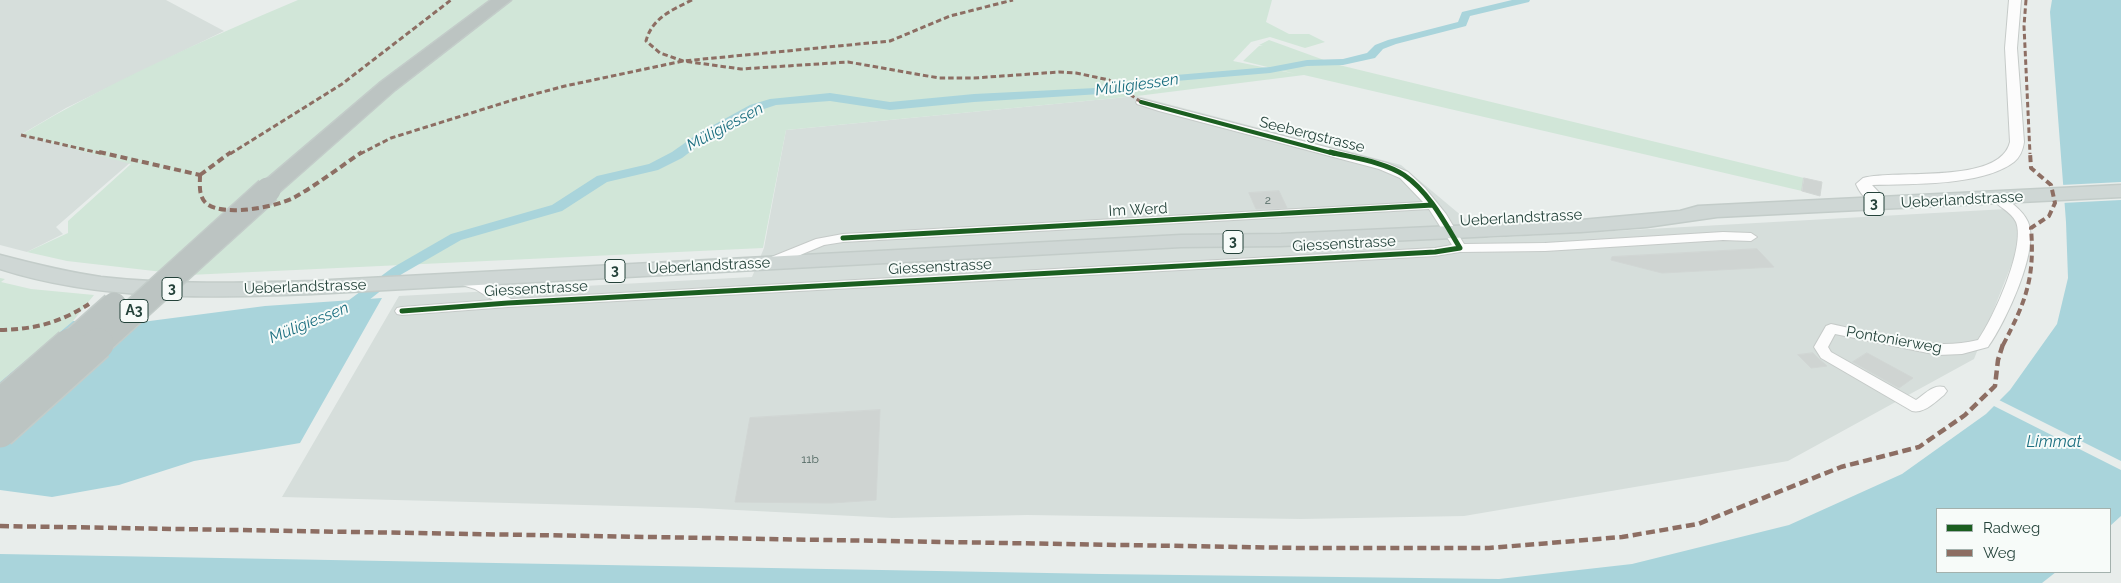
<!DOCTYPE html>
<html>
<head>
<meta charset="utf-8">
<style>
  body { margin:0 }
  #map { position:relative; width:2121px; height:583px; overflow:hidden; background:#e8edeb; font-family:Raleway,sans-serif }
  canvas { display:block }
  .legend { position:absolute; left:1936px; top:508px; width:175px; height:65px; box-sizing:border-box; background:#f7fbf9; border:1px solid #a3b1ad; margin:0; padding:6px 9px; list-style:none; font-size:15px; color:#24423a }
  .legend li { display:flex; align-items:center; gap:10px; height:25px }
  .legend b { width:25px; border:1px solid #a3b1ad }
</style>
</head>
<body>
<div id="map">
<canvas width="2121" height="583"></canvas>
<ul class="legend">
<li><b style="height:6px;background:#1b5e20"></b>Radweg</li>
<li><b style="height:6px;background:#8d6e63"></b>Weg</li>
</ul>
</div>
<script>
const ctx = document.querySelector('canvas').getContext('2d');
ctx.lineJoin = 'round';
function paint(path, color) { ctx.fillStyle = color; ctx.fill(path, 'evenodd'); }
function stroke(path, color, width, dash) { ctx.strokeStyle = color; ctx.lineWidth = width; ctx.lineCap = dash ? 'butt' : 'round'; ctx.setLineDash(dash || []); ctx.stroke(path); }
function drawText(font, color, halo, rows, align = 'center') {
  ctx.font = font + ' Raleway,sans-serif'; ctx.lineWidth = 4; ctx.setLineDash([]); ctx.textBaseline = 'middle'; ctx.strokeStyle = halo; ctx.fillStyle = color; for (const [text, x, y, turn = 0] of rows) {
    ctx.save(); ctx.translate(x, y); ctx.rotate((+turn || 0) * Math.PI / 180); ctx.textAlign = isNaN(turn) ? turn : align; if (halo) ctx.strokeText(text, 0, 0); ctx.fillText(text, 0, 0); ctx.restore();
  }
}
paint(new Path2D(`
  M0,0H166L224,31L66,108L22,134L132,161L56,227L63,234L27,252L0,245Z
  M1137,96L1401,165L1488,238L2006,209L2019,222L2022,238L1974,359L1788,461L1464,516L1301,519L1027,515L892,518L698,508L282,497L399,296L752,277L764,248L786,130Z`), '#d6dedb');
paint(new Path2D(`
  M298,0H1272L1266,22L1289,34H1309L1325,42L1305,48L1270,37L1251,42L1233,61L1296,74L1243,61L1259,46H1263L1259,45L1269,40L1335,64L1804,178L1802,191L1304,75L1137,96L786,130L763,248L189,275L67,261L27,252L68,233V221L131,164L21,135C109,82 204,40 298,0Z
  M0,278L5,279L1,282L31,289L94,295L73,321L0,382Z`), '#d1e6d8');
paint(new Path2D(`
  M2052,0H2121V516L2110,526V509H1937V572H2056L2042,583H0V554L1102,574L1499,579L1632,564L1789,525L1902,474L1986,414L2010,390L2057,324L2068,278L2066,222L2050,12Z
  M382,298L300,443L194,461L119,485L52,497L0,490V382L73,321L142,322L265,306Z`), '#a9d4db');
paint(new Path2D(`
  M2121,182V200L2062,203L2061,185Z
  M1997,399L2121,461V470L1992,405Z`), '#e8edeb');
paint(new Path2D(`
  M1512,0H1530L1529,2L1470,16L1466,26L1396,44L1383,49L1375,58L1343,65L1307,66L1270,73L1176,81L1116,93L974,102L890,110L830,101L776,105L758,111L707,139L682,158L658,170L607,182L562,211L461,240L402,274L359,308L345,314L340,312L337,309L392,268L451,234L552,205L597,176L649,164L672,152L699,133L750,105L770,99L830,93L890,102L974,94L1116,87L1176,75L1270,67L1307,60L1343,59L1367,53L1375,45L1388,40L1458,22L1462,12Z`), '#a9d4db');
const building = new Path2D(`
  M1804,178L1822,182L1820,196L1802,191Z
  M1279,191L1287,208L1256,209L1249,193Z
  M1757,249L1774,267L1662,273L1611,260L1612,257Z
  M1813,353L1819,359L1827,366L1811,368L1798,355Z
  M1867,353L1913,378L1899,388L1853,362Z
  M880,410L876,500L831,503L735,502L750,418Z`);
paint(building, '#cfd4d2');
stroke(building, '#d1d6d4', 1);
const minor = new Path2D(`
  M1141,99L1387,163L1408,172L1425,188L1446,214L1464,244L1545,243L1723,232L1751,233L1757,237L1751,241L1723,240L1545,251L1460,252L1435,256L508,307L402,315L397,314L395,311L397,308L402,307L493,300L475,289L456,283L454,280L461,276L485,283L511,299L1435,248L1452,245L1429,209L843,242L824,245L774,266H764L762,263L764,260L816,239L843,234L1423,202L1400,178L1379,169L1159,111L1137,104L1136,102Z
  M1997,194C2003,196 2008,200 2013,204C2019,209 2025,215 2028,222C2040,250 2005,323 1988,347L1962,354L1938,355L1835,334L1828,347L1831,352L1916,400C1925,394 1933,384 1944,387L1947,391L1944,395C1935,402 1924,414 1912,411L1821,358L1814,347L1826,326L1831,324C1878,334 1931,352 1978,340C1993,319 2026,247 2016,222C2011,211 1998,207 1991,198Z`);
const tertiary = new Path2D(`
  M2009,0H2021L2017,48L2024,142C2023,150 2020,157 2014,162C1983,186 1911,184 1872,185L1890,204L1888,207C1875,211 1861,196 1856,184L1863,178C1896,169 2000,185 2010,142L2005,48Z`);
const primary = new Path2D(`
  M2121,185V197L1717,217L1647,227L1581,232L1281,246L1181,247L312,294C208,298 100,301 0,269V255C34,264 67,272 101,277C171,285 242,283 312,281L1181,235L1281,234L1581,220L1680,211L1698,206Z`);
const motorway = new Path2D(`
  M491,0H511L395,90L276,195L268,197L260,195L256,190L260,185L381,82Z`);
stroke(minor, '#c5cac8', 2);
stroke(tertiary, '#c5cac8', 2);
stroke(primary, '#c3ccc9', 3);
stroke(motorway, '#c3ccc9', 3);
paint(minor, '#fcfcfc');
paint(tertiary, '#fcfcfc');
paint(primary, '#cfd7d5');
paint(motorway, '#bcc4c2');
const motorwayBridgeFar1 = new Path2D(`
  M69,345L114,305
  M97,345L268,190`);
const motorwayBridge = new Path2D(`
  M0,405L70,344
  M0,432L98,344`);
stroke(motorwayBridgeFar1, '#c3ccc9', 28, []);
stroke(motorwayBridge, '#c3ccc9', 34, []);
stroke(motorwayBridgeFar1, '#bcc4c2', 25);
stroke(motorwayBridge, '#bcc4c2', 31);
stroke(new Path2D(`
  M692,0C672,10 652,18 646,41L660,53L683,61L741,69L848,62L939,78H974L1059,72L1076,73L1109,80L1141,102
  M2026,0L2024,26L2030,154
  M21,135L104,154
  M230,154L342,84L451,0
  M360,154L391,138L516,99L565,86L683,61L890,41L950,16L1013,0`), '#8d6e63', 3, [5.5, 3]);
stroke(new Path2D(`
  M99,152L200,175
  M200,175C200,184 198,197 207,204C225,217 277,207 295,197C318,184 340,167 362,152
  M200,175L231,152
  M0,330C36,329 59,323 89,304
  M2003,345C2026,301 2035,278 2031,228L2049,216L2055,203L2051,185L2031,168L2030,152`), '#8d6e63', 4, [7, 4]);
stroke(new Path2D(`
  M0,526L1300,548H1489L1622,537L1698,524L1841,467L1919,447L1965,415L1995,386L1998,360L2003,344`), '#8d6e63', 4.5, [9, 4.5]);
stroke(new Path2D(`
  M1141,102L1335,154`), '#1b5e20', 4);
stroke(new Path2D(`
  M843,238L1433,205
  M402,311L508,303L1435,252L1460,248C1445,223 1429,192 1404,175C1384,162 1354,158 1330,152`), '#1b5e20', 5);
drawText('12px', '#506761', null, [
  ["2",1268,200],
  ["11b",810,459]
]);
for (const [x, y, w] of [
  [1874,204,20],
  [1233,242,20],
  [615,271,20],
  [172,289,20],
  [134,311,28]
]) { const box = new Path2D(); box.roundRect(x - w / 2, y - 11.5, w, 23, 4); ctx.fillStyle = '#f7fbf9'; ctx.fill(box); stroke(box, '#24423a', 1); }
drawText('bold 14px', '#24423a', null, [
  ["3",1874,204],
  ["3",1233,242],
  ["3",615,271],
  ["3",172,289],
  ["A3",134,311]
]);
drawText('15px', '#24423a', '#f7fbf9', [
  ["Seebergstrasse",1312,135,14],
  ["Ueberlandstrasse",1962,200,-3],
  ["Im Werd",1138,210,-3],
  ["Ueberlandstrasse",1521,218,-3],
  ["Giessenstrasse",1344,244,-3],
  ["Ueberlandstrasse",709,266,-3],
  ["Giessenstrasse",940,267,-3],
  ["Ueberlandstrasse",305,287,-2],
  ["Giessenstrasse",536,289,-3],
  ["Pontonierweg",1894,340,10]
]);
drawText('italic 16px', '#1c6f80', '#f7fbf9', [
  ["Müligiessen",1137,85,-8],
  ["Müligiessen",725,127,-28],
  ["Müligiessen",309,323,-22],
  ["Limmat",2054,442]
]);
</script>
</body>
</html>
